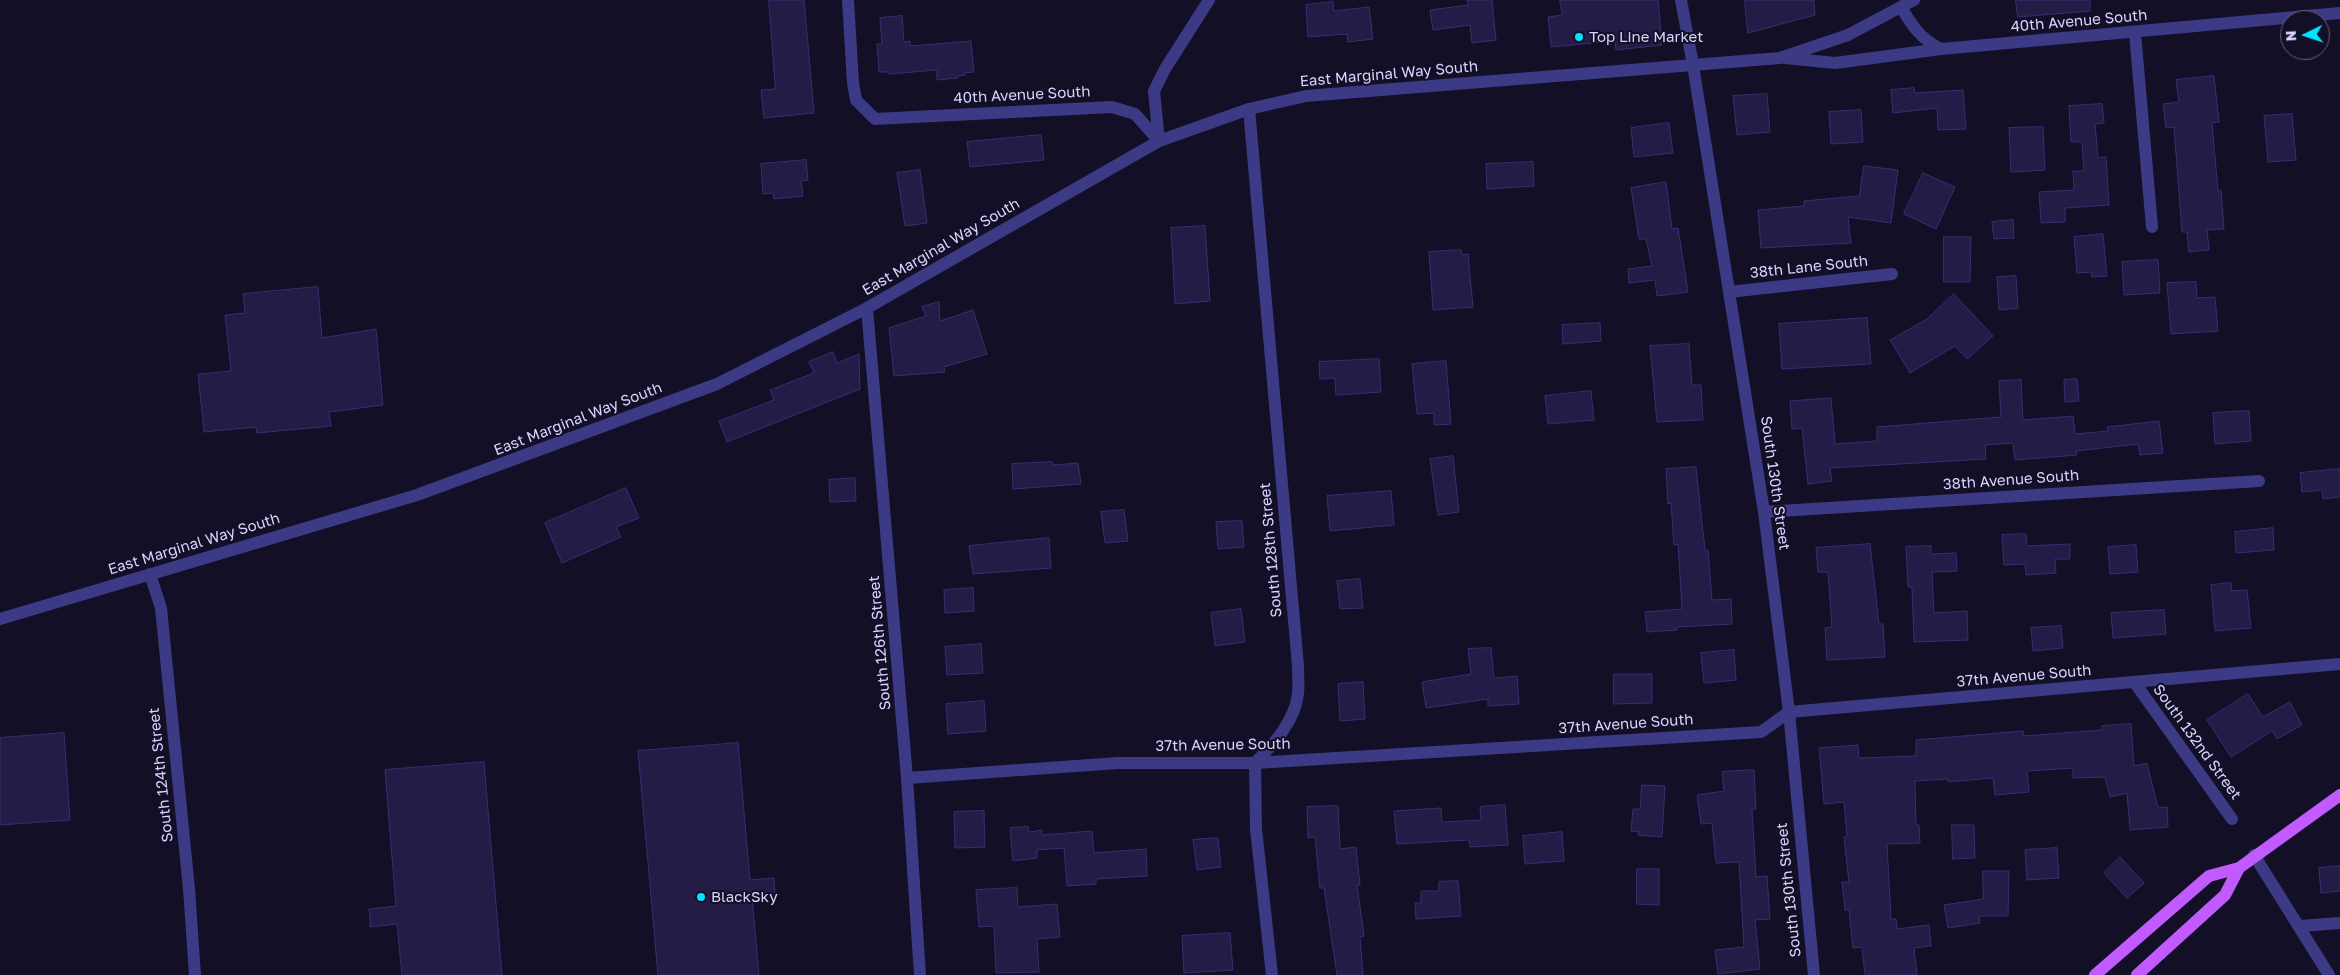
<!DOCTYPE html>
<html>
<head>
<meta charset="utf-8">
<style>
  body { margin:0 }
  #map { position:relative; width:2340px; height:975px; overflow:hidden; background:#130f26; font-family:"Golos Text",sans-serif }
  canvas { display:block }
  .north { position:absolute; left:2280px; top:10px; width:50px; height:50px; box-sizing:border-box; background:#130f26; border:1px solid #625e7d; border-radius:50%; rotate:266deg; font-size:14px; font-weight:700; line-height:20px; text-align:center; color:#d9d4ff }
  .north::after { content:''; display:block; margin:auto; width:18px; height:22px; background:#00e5ff; clip-path:polygon(50% 0,100% 100%,50% 72%,0 100%) }
</style>
</head>
<body>
<div id="map">
<canvas width="2340" height="975"></canvas>
<div class="north">N</div>
</div>
<script>
const ctx = document.querySelector('canvas').getContext('2d');
ctx.lineJoin = 'round';
function paint(path, color) { ctx.fillStyle = color; ctx.fill(path, 'evenodd'); }
function stroke(path, color, width, dash) { ctx.strokeStyle = color; ctx.lineWidth = width; ctx.lineCap = dash ? 'butt' : 'round'; ctx.setLineDash(dash || []); ctx.stroke(path); }
function drawText(font, color, halo, rows, align = 'center') {
  ctx.font = font + ' "Golos Text",sans-serif'; ctx.lineWidth = 4; ctx.setLineDash([]); ctx.textBaseline = 'middle'; ctx.strokeStyle = halo; ctx.fillStyle = color; for (const [text, x, y, turn = 0] of rows) {
    ctx.save(); ctx.translate(x, y); ctx.rotate((+turn || 0) * Math.PI / 180); ctx.textAlign = isNaN(turn) ? turn : align; if (halo) ctx.strokeText(text, 0, 0); ctx.fillText(text, 0, 0); ctx.restore();
  }
}
const building = new Path2D(`
  M769,0H804L814,113L764,118L761,90L775,89Z
  M1467,0H1492L1496,40L1472,43L1470,25L1433,30L1430,10L1468,5Z
  M1560,0H1658L1662,45L1616,50L1615,41L1551,47L1548,17L1562,15Z
  M1745,0H1814L1815,15L1748,33Z
  M2016,0H2090V11L2018,17Z
  M1333,2L1334,11L1369,7L1373,39L1348,42L1347,34L1308,37L1306,5Z
  M902,16L904,42L910,41V46L971,41L974,72L964,73L965,75L958,76V78L937,80V70L889,74V72H879L877,44H882L880,18Z
  M2214,76L2219,122L2212,123L2218,191L2221,190L2224,229L2207,230L2209,250L2189,252L2187,232H2182L2174,127L2166,128L2163,104L2179,102L2176,80Z
  M1914,88L1915,93L1963,90L1966,129L1938,130L1937,108L1893,113L1891,90Z
  M1767,94L1770,132L1737,135L1733,96Z
  M2102,104L2104,123L2095,124L2098,158L2106,157L2109,205L2065,208V222L2041,223L2039,192L2074,190L2073,171H2084L2082,142H2071L2069,106Z
  M1861,110L1863,142L1831,144L1829,112Z
  M2292,114L2296,160L2268,162L2264,116Z
  M1669,123L1673,153L1634,157L1631,128Z
  M2043,127L2045,170L2011,172L2009,128Z
  M1041,135L1044,160L970,167L967,142Z
  M806,160L808,180L801,181L803,196L774,199L773,193L763,194L761,164Z
  M1533,162L1534,186L1487,189L1486,164Z
  M1864,166L1898,170L1891,223L1848,217L1851,243L1761,248L1758,210L1804,206V201L1859,196Z
  M920,170L927,223L905,226L897,173Z
  M1923,173L1955,187L1936,229L1904,214Z
  M1666,182L1672,229L1678,228L1688,292L1657,296L1655,280L1629,283L1628,269L1652,266L1646,239H1639L1631,188Z
  M2013,220L2014,238L1994,239L1992,222Z
  M1205,226L1210,301L1175,304L1171,228Z
  M2103,234L2107,276L2092,277L2091,272L2077,273L2074,237Z
  M1944,237H1971L1970,282H1944Z
  M1461,250L1462,255L1468,254L1473,307L1433,310L1429,252Z
  M2158,260L2160,293L2124,295L2122,262Z
  M2016,276L2018,308L1999,310L1997,277Z
  M2196,282L2197,298L2215,297L2218,331L2171,334L2167,283Z
  M318,287L322,338L376,329L383,405L329,412L331,426L257,433L256,427L204,432L198,374L231,371L225,315L245,313L243,294Z
  M1954,294L1993,336L1967,359L1955,346L1910,373L1890,340L1927,319Z
  M939,302L940,321L973,310L987,354L944,367L945,372L894,376L889,328L926,316L922,307Z
  M1867,318L1871,364L1782,369L1779,324Z
  M1600,323L1601,341L1563,344L1562,325Z
  M1689,344L1692,385H1701L1703,420L1657,422L1650,346Z
  M833,352L837,363L859,354L860,389L727,442L719,421L774,400L770,390L814,373L809,362Z
  M1379,359L1381,392L1336,395L1335,378L1320,379L1319,362Z
  M1446,361L1451,424L1434,425V413L1417,414L1412,364Z
  M2077,379L2079,401L2065,402L2064,380Z
  M2021,380L2023,420L2073,416L2075,434L2108,431L2107,427L2159,421L2163,453L2140,455L2138,444L2076,451L2077,455L2015,460L2013,443L1985,445L1986,459L1830,468L1832,481L1808,484L1802,428L1792,429L1790,401L1831,398L1835,444L1877,441V427L2001,417L1999,381Z
  M1591,391L1594,420L1548,424L1545,396Z
  M2249,411L2251,441L2215,444L2213,413Z
  M1453,456L1459,512L1438,515L1430,459Z
  M1052,462L1053,465L1078,463L1081,484L1013,489L1012,464Z
  M1696,467L1705,550H1708L1712,600L1731,599L1732,624L1677,627V630L1647,632L1645,612L1682,609L1678,544L1674,545L1671,503L1668,504L1666,469Z
  M2340,469V497L2323,499L2322,490L2302,492L2300,473Z
  M855,478L856,501L830,502L829,480Z
  M626,488L639,518L616,527L621,537L562,563L545,523Z
  M1391,491L1394,525L1330,531L1327,496Z
  M1124,510L1128,541L1105,543L1101,512Z
  M1242,521L1244,547L1218,549L1216,522Z
  M2273,528L2274,550L2236,553L2235,532Z
  M2026,534L2027,546L2070,544V559H2055L2056,573L2026,575L2025,564L2004,565L2002,535Z
  M1049,538L1051,568L973,574L969,546Z
  M1870,544L1879,624H1883L1885,657L1827,660L1825,628L1832,627L1828,572H1818L1816,548Z
  M2136,545L2138,572L2110,574L2108,547Z
  M1931,546V554L1956,553L1957,571L1932,572L1934,613L1967,611L1968,640L1914,642L1912,587H1908L1906,547Z
  M1360,579L1363,608L1340,609L1337,581Z
  M2231,583L2232,591L2247,590L2251,628L2215,631L2211,585Z
  M973,588L974,611L945,613L944,590Z
  M1241,609L1245,642L1215,646L1211,613Z
  M2164,610L2166,634L2113,638L2111,613Z
  M2061,626L2063,648L2033,651L2031,628Z
  M981,644L983,673L947,675L945,647Z
  M1491,648L1494,678L1517,676L1519,704L1488,706V699L1426,708L1422,682L1471,674L1468,649Z
  M1734,650L1736,680L1704,683L1701,653Z
  M1614,674H1652V703L1614,704Z
  M1363,682L1365,719L1340,721L1338,684Z
  M2248,694L2263,717L2290,702L2302,725L2277,739L2272,731L2231,757L2207,720Z
  M984,701L986,731L948,734L946,704Z
  M2131,724L2134,766L2147,763L2158,808L2167,807L2168,827L2130,830L2127,793L2110,797L2105,777L2073,778V768L2027,771L2029,792L1995,795L1993,778L1948,782V779L1915,781L1916,825H1919L1920,843L1887,844L1891,919H1896L1897,929L1929,925L1931,946L1914,948L1917,975H1865L1862,947L1853,948L1849,910H1845L1842,882H1849L1844,837L1847,836L1844,802L1824,804L1819,748L1858,745L1859,758L1916,756V740L2023,731L2024,736L2102,730V726Z
  M64,733L70,820L0,825V738Z
  M738,743L750,880L774,878L775,896L752,898L759,975H658L638,751Z
  M484,762L502,975H402L397,924L370,927V918L369,909L396,906L385,770Z
  M1754,770L1756,809H1752L1756,877L1767,876L1770,919L1755,920L1760,969L1718,974L1715,950L1744,947L1739,862L1716,863L1712,823L1701,824L1697,795L1724,791L1722,772Z
  M1642,785L1665,786L1662,837L1638,835L1639,832L1631,831L1633,809H1640Z
  M1505,805L1508,845L1470,847L1469,840L1397,844L1394,811L1441,808L1442,822L1481,820L1480,807Z
  M1338,806L1340,849L1356,847L1360,885H1357L1364,936L1360,937L1363,975H1337L1324,888H1320L1315,837L1308,838L1307,807Z
  M984,811L985,847L955,848L954,812Z
  M1952,825H1974L1975,858L1953,859Z
  M1028,827L1029,832L1042,830V835L1092,831L1094,853L1146,849L1147,876L1096,879V884L1067,886L1064,848L1037,850V858L1013,861L1010,828Z
  M1562,832L1564,861L1525,864L1523,836Z
  M1218,838L1221,867L1197,870L1193,840Z
  M2057,848L2059,878L2027,880L2025,850Z
  M2120,857L2144,883L2127,898L2104,873Z
  M2340,866V891L2321,893L2319,868Z
  M1637,869H1659V905L1637,904Z
  M1983,871H2009L2008,916H1979L1980,923L1948,928L1944,905L1983,899Z
  M1458,881L1461,916L1416,919L1415,903H1421V891H1439V882Z
  M1017,888L1018,907L1057,904L1060,937L1037,939L1039,972L996,973L994,926L979,927L976,890Z
  M1230,933L1233,970L1184,973L1182,936Z`);
paint(building, '#241b47');
stroke(building, '#3b2d73', 1);
stroke(new Path2D(`
  M848,0L853,83L856,100L875,119L1112,107L1135,114L1159,141
  M2135,33L2152,227
  M1249,109L1298,666C1298,675 1299,685 1298,694C1295,721 1273,745 1255,763L1256,829L1272,975
  M1159,141L1154,91L1165,69L1209,0
  M1729,292L1892,274
  M867,308L907,778L920,975
  M1764,512L2259,481
  M150,574L161,608L189,889L195,975
  M2135,683L2232,819
  M907,778L1118,763H1255L1761,732L1789,712L2340,664
  M2300,926L2340,923`), '#3d3a85', 12);
stroke(new Path2D(`
  M1681,0L1693,65L1764,512L1789,712L1814,975
  M1901,7C1912,26 1921,39 1941,49L2340,13
  M1785,58L1835,63L1941,49
  M0,619L417,495L717,384L867,308L1159,141L1249,109L1306,96L1780,58L1848,35L1914,0
  M2254,855L2329,975`), '#3d3a85', 12);
stroke(new Path2D(`
  M2095,975L2209,876L2239,868
  M2137,975L2225,895L2239,868L2340,795`), '#c25bff', 12);
for (const [x, y, r, color] of [
  [1579,37,5,"#00e5ff"],
  [701,897,5,"#00e5ff"]
]) { const dot = new Path2D(); dot.arc(x, y, r, 0, 2 * Math.PI); ctx.fillStyle = color; ctx.fill(dot); stroke(dot, '#130f26', 2); }
drawText('15px', '#d9d4ff', '#130f26', [
  ["40th Avenue South",2079,21,-5],
  ["East Marginal Way South",1389,74,-5],
  ["40th Avenue South",1022,95,-3],
  ["East Marginal Way South",941,247,-30],
  ["38th Lane South",1809,267,-6],
  ["East Marginal Way South",578,419,-21],
  ["38th Avenue South",2011,480,-4],
  ["South 130th Street",1775,483,82],
  ["East Marginal Way South",194,544,-17],
  ["South 128th Street",1271,550,-95],
  ["South 126th Street",880,643,-95],
  ["37th Avenue South",2024,676,-5],
  ["37th Avenue South",1626,724,-4],
  ["South 132nd Street",2197,742,54],
  ["37th Avenue South",1223,745,-1],
  ["South 124th Street",161,775,-96],
  ["South 130th Street",1789,890,-96]
]);
drawText('15px', '#d9d4ff', '#130f26', [
  ["Top Line Market",1589,37],
  ["BlackSky",711,897]
], 'left');
</script>
</body>
</html>
